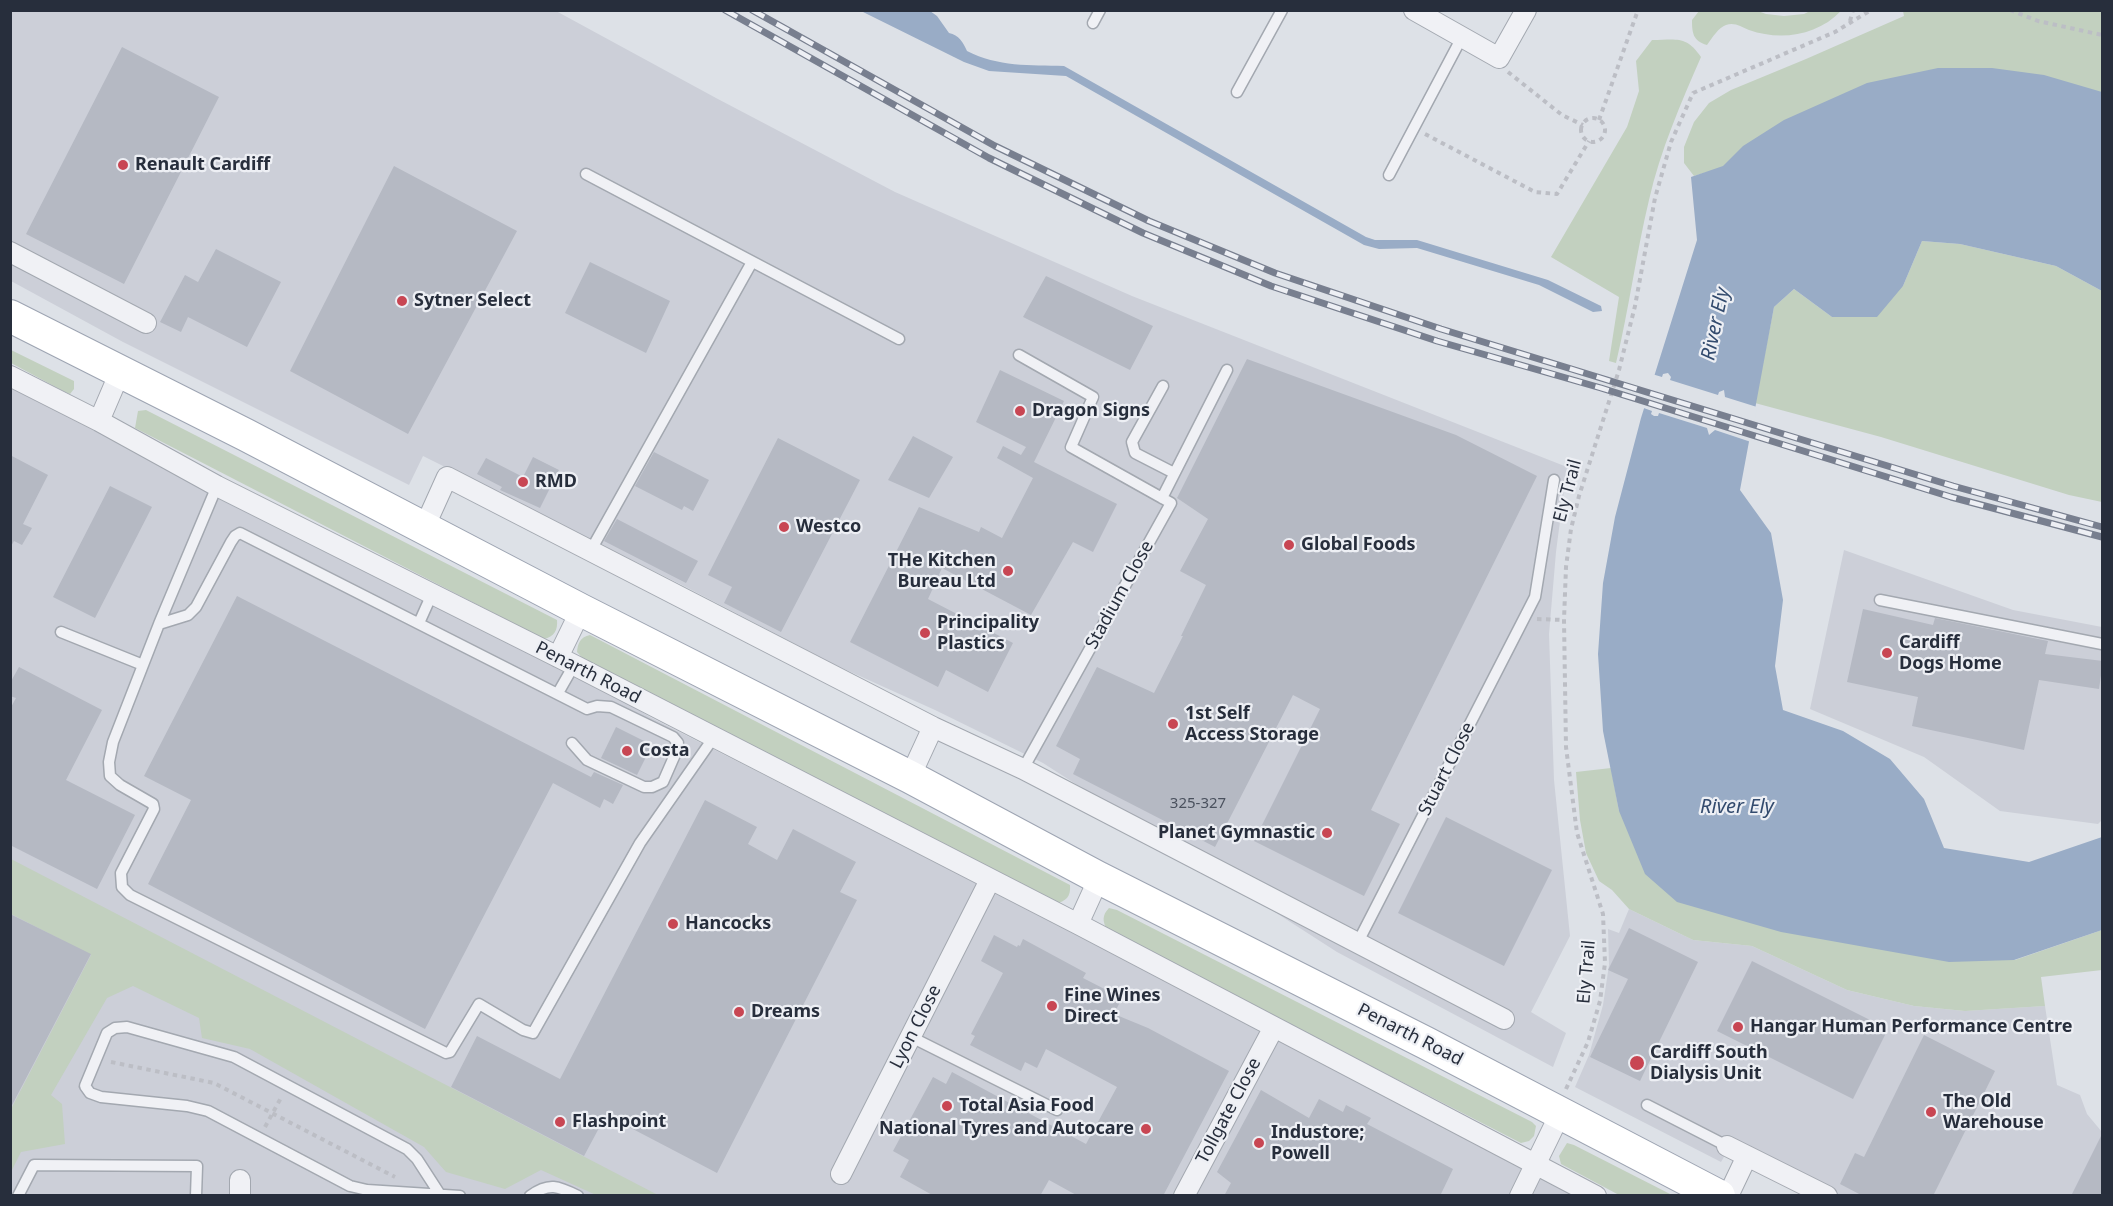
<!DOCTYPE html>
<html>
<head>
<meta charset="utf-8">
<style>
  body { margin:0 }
  #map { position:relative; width:2113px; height:1206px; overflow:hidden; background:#dde1e7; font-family:"Noto Sans",sans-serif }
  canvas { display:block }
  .frame { position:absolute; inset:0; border:12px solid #272e3c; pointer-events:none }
</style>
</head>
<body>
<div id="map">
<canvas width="2113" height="1206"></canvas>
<div class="frame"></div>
</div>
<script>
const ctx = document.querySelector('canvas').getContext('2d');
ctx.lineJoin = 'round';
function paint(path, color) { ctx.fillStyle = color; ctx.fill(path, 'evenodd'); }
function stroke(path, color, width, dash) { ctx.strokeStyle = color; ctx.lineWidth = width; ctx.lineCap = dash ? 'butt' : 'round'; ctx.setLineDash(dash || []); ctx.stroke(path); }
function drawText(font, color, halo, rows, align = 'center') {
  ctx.font = font + ' "Noto Sans",sans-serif'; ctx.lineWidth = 4.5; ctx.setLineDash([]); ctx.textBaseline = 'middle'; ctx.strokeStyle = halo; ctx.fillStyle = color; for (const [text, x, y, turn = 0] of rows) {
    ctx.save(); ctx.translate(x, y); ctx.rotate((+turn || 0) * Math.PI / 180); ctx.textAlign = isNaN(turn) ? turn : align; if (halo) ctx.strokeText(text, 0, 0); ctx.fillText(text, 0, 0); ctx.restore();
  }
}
paint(new Path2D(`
  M11,11H556L716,98L895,192L1132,296L1567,467L1556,552L1549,634L1554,780L1570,936L1531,1012L1566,1033L1553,1067L1337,952L1043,763L935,710L833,664L686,587L423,456L409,485L123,342L11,281Z
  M10,386L596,685L650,717L1204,999L1579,1195H11Z
  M1844,550L2013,610L2102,627V820L2098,824L2000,811L1924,757L1810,709Z
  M1629,909L1693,940L1752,946L1847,990L1914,1006L1965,1011L2045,1006L2057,1085L2080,1095L2087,1114L2102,1132V1195H1840L1732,1143L1721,1162L1575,1087L1589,1055L1603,1005L1609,965L1608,929L1619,933Z`), '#cccfd8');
paint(new Path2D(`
  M1699,11H1758L1766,14L1784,16L1804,14L1810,11H1841C1817,36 1780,41 1749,30C1741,27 1735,22 1726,25C1719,27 1712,38 1707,45C1693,41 1692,33 1692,20Z
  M1903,11H2102V103L1730,165L1694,176L1684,163V147L1694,122L1709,103L1731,90L1806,59L1904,16Z
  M1652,40C1676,40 1686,35 1701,57C1681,103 1660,151 1649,200C1636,254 1629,309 1616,363L1609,361L1619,297L1551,257L1627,127L1639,91L1636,61Z
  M1922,241L1960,244L2056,266L2102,291V502L2069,495L1881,437L1755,403L1774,307L1794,289L1832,317L1903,286Z
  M11,350L74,381V389L70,394L65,392L11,363Z
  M146,410L557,620C558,630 554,637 544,639L135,428L138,411Z
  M590,635L1070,885C1071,897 1066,901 1055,904L584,660L577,652C578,643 580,637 590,635Z
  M1611,768L1619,811L2015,960L2102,930V970L2041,977L2045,1006L1965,1011L1914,1006L1847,990L1752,946L1693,940L1629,909L1612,890L1599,881L1586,853L1580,820L1576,772Z
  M11,859L658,1195H596L541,1170L505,1189L446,1172L424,1147L250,1049L202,1038L199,1018L133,986L107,998L51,1095L62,1104L65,1144L21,1152L11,1172V1109L91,955L11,914Z
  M1109,908L1117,910L1532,1122L1536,1126L1534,1136L1529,1141L1521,1143L1108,931C1102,922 1102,915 1109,908Z
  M1567,1143L1574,1145L1672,1195H1619L1561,1164L1559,1156Z`), '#c2d0bf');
paint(new Path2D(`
  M861,11H930L937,16L949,33C959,35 963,42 967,51C998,67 1030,65 1064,66L1366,237L1375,240H1417L1548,280L1601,306L1602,311L1593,312L1539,285L1417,248L1379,249L1364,245L1066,76L989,71L964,62Z
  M1938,68H1992L2044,75L2102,92V291L2056,266L1960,244L1922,241L1903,286L1877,317H1832L1794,289L1774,307L1740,490L1771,533L1783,600L1775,666L1783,710L1843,731L1890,759L1924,799L1944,848L2029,862L2102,837V930L2014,960L1949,962L1781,932L1677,902L1645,874L1619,811L1603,731L1598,654L1603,583L1615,517L1641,418L1697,240L1691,177L1723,166L1743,146L1784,120L1867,83Z`), '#99acc6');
paint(new Path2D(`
  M1668,373L1671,377L1670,380L1718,395L1719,392L1724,390L1725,397L1757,407L1751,442L1715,430L1709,435L1707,428L1659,413L1658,416H1654L1651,414L1652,411L1641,407L1652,374L1662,377L1663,374Z`), '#dde1e7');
paint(new Path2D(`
  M122,47L219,97L124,284L26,234Z
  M394,166L517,231L408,434L290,371Z
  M216,249L281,282L247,347L188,317L181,332L160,322L185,275L198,282Z
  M590,262L670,301L646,353L565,313Z
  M1046,276L1153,326L1130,370L1023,317Z
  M1247,359L1456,435L1537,476L1371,810L1400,824L1364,896L1254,841L1320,709L1293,695L1215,847L1073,774L1080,759L1056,746L1097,667L1154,693L1183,636H1181L1206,585L1180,571L1208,519L1177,498Z
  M1000,370L1064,401L1034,462L1117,504L1093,552L1073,542L1031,615L942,568L928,599L1013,643L988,692L946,670L938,687L850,642L919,507L979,532L981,527L1002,538L1033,478L997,458L1003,446L1021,455L1026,447L976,422Z
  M913,436L953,457L929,498L888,480Z
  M778,438L860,480L781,632L724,603L732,587L708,575Z
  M654,452L709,480L693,511L684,506L682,510L635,486Z
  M10,455L48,475L23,524L32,528L22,545L14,541L10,548Z
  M533,457L559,470L540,508L500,490L502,487L477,474L486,458L523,477Z
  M110,486L152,507L95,618L53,597Z
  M617,519L698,561L686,583L604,541Z
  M237,596L591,777L594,772L623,785L613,804L604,799L600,808L553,783L425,1029L148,884L191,800L144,776Z
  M1863,609L1933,625L1935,618L2048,641L2045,654L2103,661L2099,689L2039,680L2024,750L1912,726L1918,697L1847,682Z
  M19,667L102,710L66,780L135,815L97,889L10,845V709L16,698L10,696V683Z
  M616,727L652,745L637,775L601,758Z
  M705,800L757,827L748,844L777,860L793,829L856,862L840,892L857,900L717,1173L606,1115L584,1156L451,1087L477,1036L560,1079Z
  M1446,817L1552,870L1504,966L1398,913Z
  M10,914L91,954L10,1109Z
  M1629,928L1698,962L1640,1081L1590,1057L1628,979L1608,970Z
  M994,935L1017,947L1018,945L1020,946L1023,939L1086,973L1083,978L1122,998L1114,1014L1148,1028L1229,1071L1163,1196H1078L1049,1180L1040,1196H934L900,1177L909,1160L893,1151L933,1077L946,1084L952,1072L1086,1144L1117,1087L1046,1049L1037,1068L1025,1062L1021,1071L970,1045L975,1036L971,1034L1003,973L981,961Z
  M1752,961L1888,1029L1853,1099L1717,1031Z
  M1924,1035L1995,1071L1933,1196H1863L1840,1184L1855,1153L1864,1157Z
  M1261,1090L1309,1118L1319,1099L1343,1112L1346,1105L1371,1118L1367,1124L1453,1169L1440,1196H1224L1231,1183L1217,1172Z
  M2103,1132V1196H2071Z`), '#b5b9c3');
const lane = new Path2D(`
  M1093,23L1100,10
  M1237,92L1282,10
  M586,174L899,339
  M1389,175L1462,37
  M1019,355L1093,397L1071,447L1171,503L1023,769
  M1163,386L1132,442L1135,453L1174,473
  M217,486L159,624L113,742L109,762L110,776L120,785L153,804L154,809L121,873L122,887L130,895L446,1053L450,1052L479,1004L523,1030L533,1033L640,843L714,737
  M1162,498L1227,370
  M591,550L752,262
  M1880,600L2102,644
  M419,623L432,594
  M159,624L188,615L196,607L231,542L235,536L240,533L587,709L597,706L611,707L673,737L678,743L677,750L663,782L652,787H644L587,760L572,743
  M61,632L143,665
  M558,693L574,665
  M1358,942L1535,597L1554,480
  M911,1037L1057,1110
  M1647,1105L1727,1146
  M439,1193L417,1159L407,1149L234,1057L127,1027L115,1028L107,1033L85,1086L90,1093L101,1097L187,1106L208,1111L350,1186L367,1190L460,1196
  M18,1196L34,1165L197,1166L196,1196
  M530,1196C549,1182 558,1186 578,1196`);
const street = new Path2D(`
  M1414,10L1499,58L1526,10
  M10,252L146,323
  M10,376L99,421L217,486L574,665L1078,924L1596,1196
  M99,421L120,372
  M424,528L447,477L933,727L1023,769L1504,1019
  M558,657L581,610
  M910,777L933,727
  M1078,924L1099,878
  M1727,1146L1747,1156
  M841,1174L990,880
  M240,1196V1180
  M1184,1196L1274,1027
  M1520,1196L1560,1114
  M1728,1196L1747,1156L1827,1196`);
const primary = new Path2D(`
  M10,316L246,435L581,610L910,777L1099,878L1426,1043L1719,1196`);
stroke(lane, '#a3a8b0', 13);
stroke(street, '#a3a8b0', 22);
stroke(primary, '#9da4b2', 34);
stroke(new Path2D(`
  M2010,10L2038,21L2102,35
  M1850,21L1853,10
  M1508,72L1562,115L1583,125
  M1581 130a12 12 0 1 1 24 0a12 12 0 1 1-24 0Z
  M1599,120L1638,10
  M1425,134L1535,192L1557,194L1589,141
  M1537,619L1564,620
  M111,1062L214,1083L395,1177
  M1566,1089L1588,1042L1600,1001L1605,963L1603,914L1577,833L1566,747L1564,620L1566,567L1571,529L1579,496L1619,370L1635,306L1655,198L1671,142L1693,93L1835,32L1871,10
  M265,1127L282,1096`), '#bcbec5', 4, [4.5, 4.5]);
stroke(lane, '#f0f1f5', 10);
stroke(street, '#f0f1f5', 20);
stroke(primary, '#fff', 32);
const rail = new Path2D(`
  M725,10L989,158L1143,233L1271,286L1437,341L1601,388L1951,497L2102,537
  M752,10L995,146L1149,221L1275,273L1441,329L1953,486L2102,527`);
stroke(rail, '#787f8f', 7);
stroke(rail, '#edeff4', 4.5, [14]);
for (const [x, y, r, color] of [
  [123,165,6,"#c84653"],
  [402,301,6,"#c84653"],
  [1020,411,6,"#c84653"],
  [523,482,6,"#c84653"],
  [784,527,6,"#c84653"],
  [1289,545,6,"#c84653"],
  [1008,571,6,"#c84653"],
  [925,633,6,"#c84653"],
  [1887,653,6,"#c84653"],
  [1173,724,6,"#c84653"],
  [627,751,6,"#c84653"],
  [1327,833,6,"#c84653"],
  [673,924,6,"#c84653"],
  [1052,1006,6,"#c84653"],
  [739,1012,6,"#c84653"],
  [1738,1027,6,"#c84653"],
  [1637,1063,8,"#c84653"],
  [947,1106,6,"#c84653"],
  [1931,1112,6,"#c84653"],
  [560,1122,6,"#c84653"],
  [1146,1129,6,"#c84653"],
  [1259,1143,6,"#c84653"]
]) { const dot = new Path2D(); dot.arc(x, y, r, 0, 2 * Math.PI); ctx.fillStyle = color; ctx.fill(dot); stroke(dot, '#edeff4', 2); }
drawText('15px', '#4a515e', null, [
  ["325-327",1198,804]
]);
drawText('bold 18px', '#272e3c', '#edeff4', [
  ["Renault Cardiff",135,165],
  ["Sytner Select",414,301],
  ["Dragon Signs",1032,411],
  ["RMD",535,482],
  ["Westco",796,527],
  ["Global Foods",1301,545],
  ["THe Kitchen",996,561,"right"],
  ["Bureau Ltd",996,582,"right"],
  ["Principality",937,623],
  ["Plastics",937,644],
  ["Cardiff",1899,643],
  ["Dogs Home",1899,664],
  ["1st Self",1185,714],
  ["Access Storage",1185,735],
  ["Costa",639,751],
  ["Planet Gymnastic",1315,833,"right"],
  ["Hancocks",685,924],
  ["Fine Wines",1064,996],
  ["Direct",1064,1017],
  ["Dreams",751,1012],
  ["Hangar Human Performance Centre",1750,1027],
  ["Cardiff South",1650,1053],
  ["Dialysis Unit",1650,1074],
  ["The Old",1943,1102],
  ["Warehouse",1943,1123],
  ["Total Asia Food",959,1106],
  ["Flashpoint",572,1122],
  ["National Tyres and Autocare",1134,1129,"right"],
  ["Industore;",1271,1133],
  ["Powell",1271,1154]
], 'left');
drawText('18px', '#272e3c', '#edeff4', [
  ["Ely Trail",1568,491,-75],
  ["Stadium Close",1120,595,-61],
  ["Penarth Road",588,673,27],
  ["Stuart Close",1447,769,-63],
  ["Ely Trail",1587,972,-85],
  ["Lyon Close",916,1027,-63],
  ["Penarth Road",1410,1035,27],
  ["Tollgate Close",1229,1111,-62]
]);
drawText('italic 20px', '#334b6e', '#edeff4', [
  ["River Ely",1716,324,-78],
  ["River Ely",1737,807]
]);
</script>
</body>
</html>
